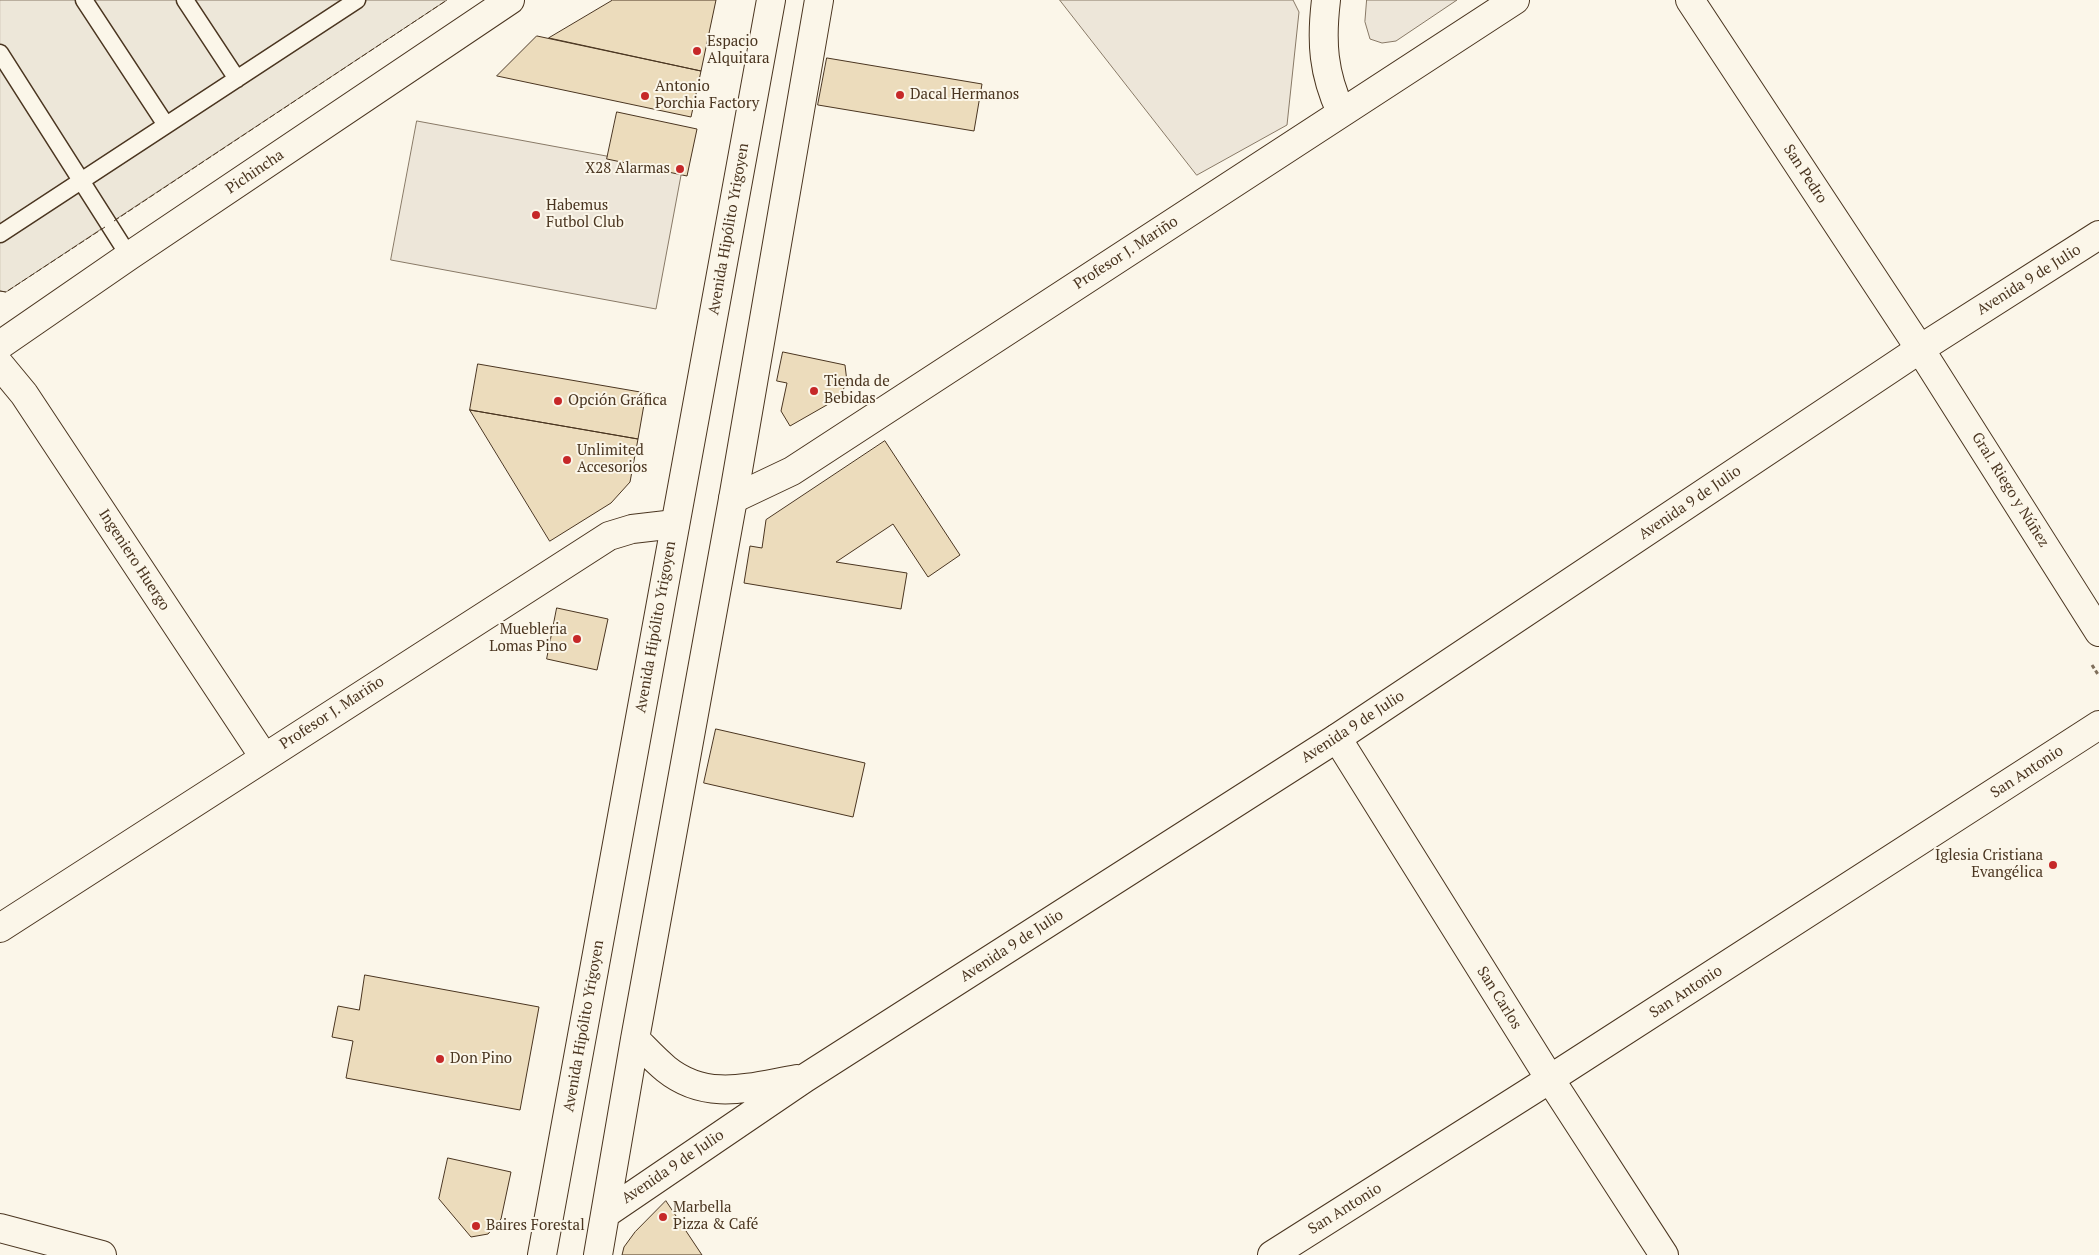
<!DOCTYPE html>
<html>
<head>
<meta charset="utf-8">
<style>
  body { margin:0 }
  canvas { display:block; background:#fbf6e9 }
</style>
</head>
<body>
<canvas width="2099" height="1255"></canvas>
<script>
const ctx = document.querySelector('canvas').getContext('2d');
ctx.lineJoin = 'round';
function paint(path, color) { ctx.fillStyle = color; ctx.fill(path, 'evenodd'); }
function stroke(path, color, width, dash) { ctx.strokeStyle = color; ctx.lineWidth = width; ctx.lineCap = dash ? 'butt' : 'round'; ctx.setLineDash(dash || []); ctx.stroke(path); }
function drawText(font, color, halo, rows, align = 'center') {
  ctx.font = font + ' "PT Serif",serif'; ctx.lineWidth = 4; ctx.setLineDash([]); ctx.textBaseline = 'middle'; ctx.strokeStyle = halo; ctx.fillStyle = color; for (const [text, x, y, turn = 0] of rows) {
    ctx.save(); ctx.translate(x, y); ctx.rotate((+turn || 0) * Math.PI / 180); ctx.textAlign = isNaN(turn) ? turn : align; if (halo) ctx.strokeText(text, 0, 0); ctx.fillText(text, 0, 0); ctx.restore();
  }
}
const green = new Path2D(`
  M1060,0H1293L1299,12L1287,125L1197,175Z
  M1367,0H1457L1396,41L1382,43L1370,39L1365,22Z
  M417,121L682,170L656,309L391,260Z`);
paint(green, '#ede6d9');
stroke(green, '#887966', 1);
const parking = new Path2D(`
  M0,0H447L6,292L0,291Z`);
paint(parking, '#ede7d9');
stroke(parking, '#887966', 1);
const building = new Path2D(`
  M613,0H716L701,71L549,38Z
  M537,36L701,71L691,117L497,76Z
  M827,58L982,84L974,131L818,105Z
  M617,112L697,129L687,176L607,159Z
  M783,352L845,365L847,382L839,398L790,426L781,411L787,383L777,381Z
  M478,364L646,393L638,439L470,410Z
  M470,410L638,439L630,482L611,503L550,541Z
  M885,441L960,555L928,577L893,524L836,562L907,573L901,609L744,583L750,546L762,548L766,520Z
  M557,608L608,619L597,670L547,659Z
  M716,729L865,763L853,817L704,783Z
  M365,975L539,1007L520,1110L346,1078L353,1041L332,1037L338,1006L359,1010Z
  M448,1158L511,1172L501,1219L488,1234L471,1237L439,1199Z
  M666,1201L702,1255H622L624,1247L635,1232Z`);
paint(building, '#ecdcbc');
stroke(building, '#4a3520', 1);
const lane = new Path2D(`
  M84,0L166,125
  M185,0L237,79
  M0,53L129,256
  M0,234L357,0`);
const street = new Path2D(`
  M1326,0C1321,42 1323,73 1341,112
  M1690,0L1920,349L2099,632
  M0,345L129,256L510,0
  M0,365L24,394L264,757
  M733,499L792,471L1515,0
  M1337,738L1550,1079L1664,1255
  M0,928L609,536L632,529L675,524
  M0,1228L102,1255
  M1272,1255L1550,1079L2099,725`);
const primary = new Path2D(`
  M635,1039C645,1049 655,1060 666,1069C707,1102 750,1087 797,1079
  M605,1214L805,1078L1337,738L1920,349L2099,235
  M542,1255L771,0
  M598,1255L635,1039L733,499L819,0`);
stroke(lane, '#4a3520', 19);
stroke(street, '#4a3520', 30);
stroke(primary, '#4a3520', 30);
stroke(new Path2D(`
  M2092,665L2099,676`), '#7f6f5c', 3, [4, 2.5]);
stroke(lane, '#fbf6e9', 16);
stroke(street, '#fbf6e9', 28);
stroke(primary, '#fbf6e9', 28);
stroke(new Path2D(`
  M114,221L447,0
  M0,291L6,292L105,227`), '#4a3520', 1, [6, 2.5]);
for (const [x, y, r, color] of [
  [697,51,5,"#c62828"],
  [900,95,5,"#c62828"],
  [645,96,5,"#c62828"],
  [680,169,5,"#c62828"],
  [536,215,5,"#c62828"],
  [814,391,5,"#c62828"],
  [558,401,5,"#c62828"],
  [567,460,5,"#c62828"],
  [577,639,5,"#c62828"],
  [2053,865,5,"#c62828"],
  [440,1059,5,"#c62828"],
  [663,1217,5,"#c62828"],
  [476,1226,5,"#c62828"]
]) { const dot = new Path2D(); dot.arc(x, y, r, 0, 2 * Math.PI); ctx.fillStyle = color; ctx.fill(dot); stroke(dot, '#fbf6e9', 2); }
drawText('15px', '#4a3520', '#fbf6e9', [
  ["Espacio",707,42],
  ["Alquitara",707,59],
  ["Antonio",655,87],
  ["Porchia Factory",655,104],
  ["Dacal Hermanos",910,95],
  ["X28 Alarmas",670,169,"right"],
  ["Habemus",546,206],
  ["Futbol Club",546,223],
  ["Tienda de",824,382],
  ["Bebidas",824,399],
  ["Opción Gráfica",568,401],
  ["Unlimited",577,451],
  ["Accesorios",577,468],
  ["Muebleria",567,630,"right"],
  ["Lomas Pino",567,647,"right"],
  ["Iglesia Cristiana",2043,856,"right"],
  ["Evangélica",2043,873,"right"],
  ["Don Pino",450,1059],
  ["Marbella",673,1208],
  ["Pizza & Café",673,1225],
  ["Baires Forestal",486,1226]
], 'left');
drawText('15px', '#4a3520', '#fbf6e9', [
  ["Pichincha",255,172,-34],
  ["San Pedro",1805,174,57],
  ["Avenida Hipólito Yrigoyen",729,229,-80],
  ["Profesor J. Mariño",1126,253,-33],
  ["Avenida 9 de Julio",2029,280,-32],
  ["Gral. Riego y Núñez",2010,490,58],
  ["Avenida 9 de Julio",1690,503,-34],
  ["Ingeniero Huergo",134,560,57],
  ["Avenida Hipólito Yrigoyen",656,627,-80],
  ["Profesor J. Mariño",332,713,-33],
  ["Avenida 9 de Julio",1353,727,-33],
  ["San Antonio",2027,772,-33],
  ["Avenida 9 de Julio",1012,946,-33],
  ["San Antonio",1686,992,-33],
  ["San Carlos",1499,998,58],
  ["Avenida Hipólito Yrigoyen",584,1026,-80],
  ["Avenida 9 de Julio",673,1167,-34],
  ["San Antonio",1345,1209,-32]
]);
</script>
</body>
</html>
